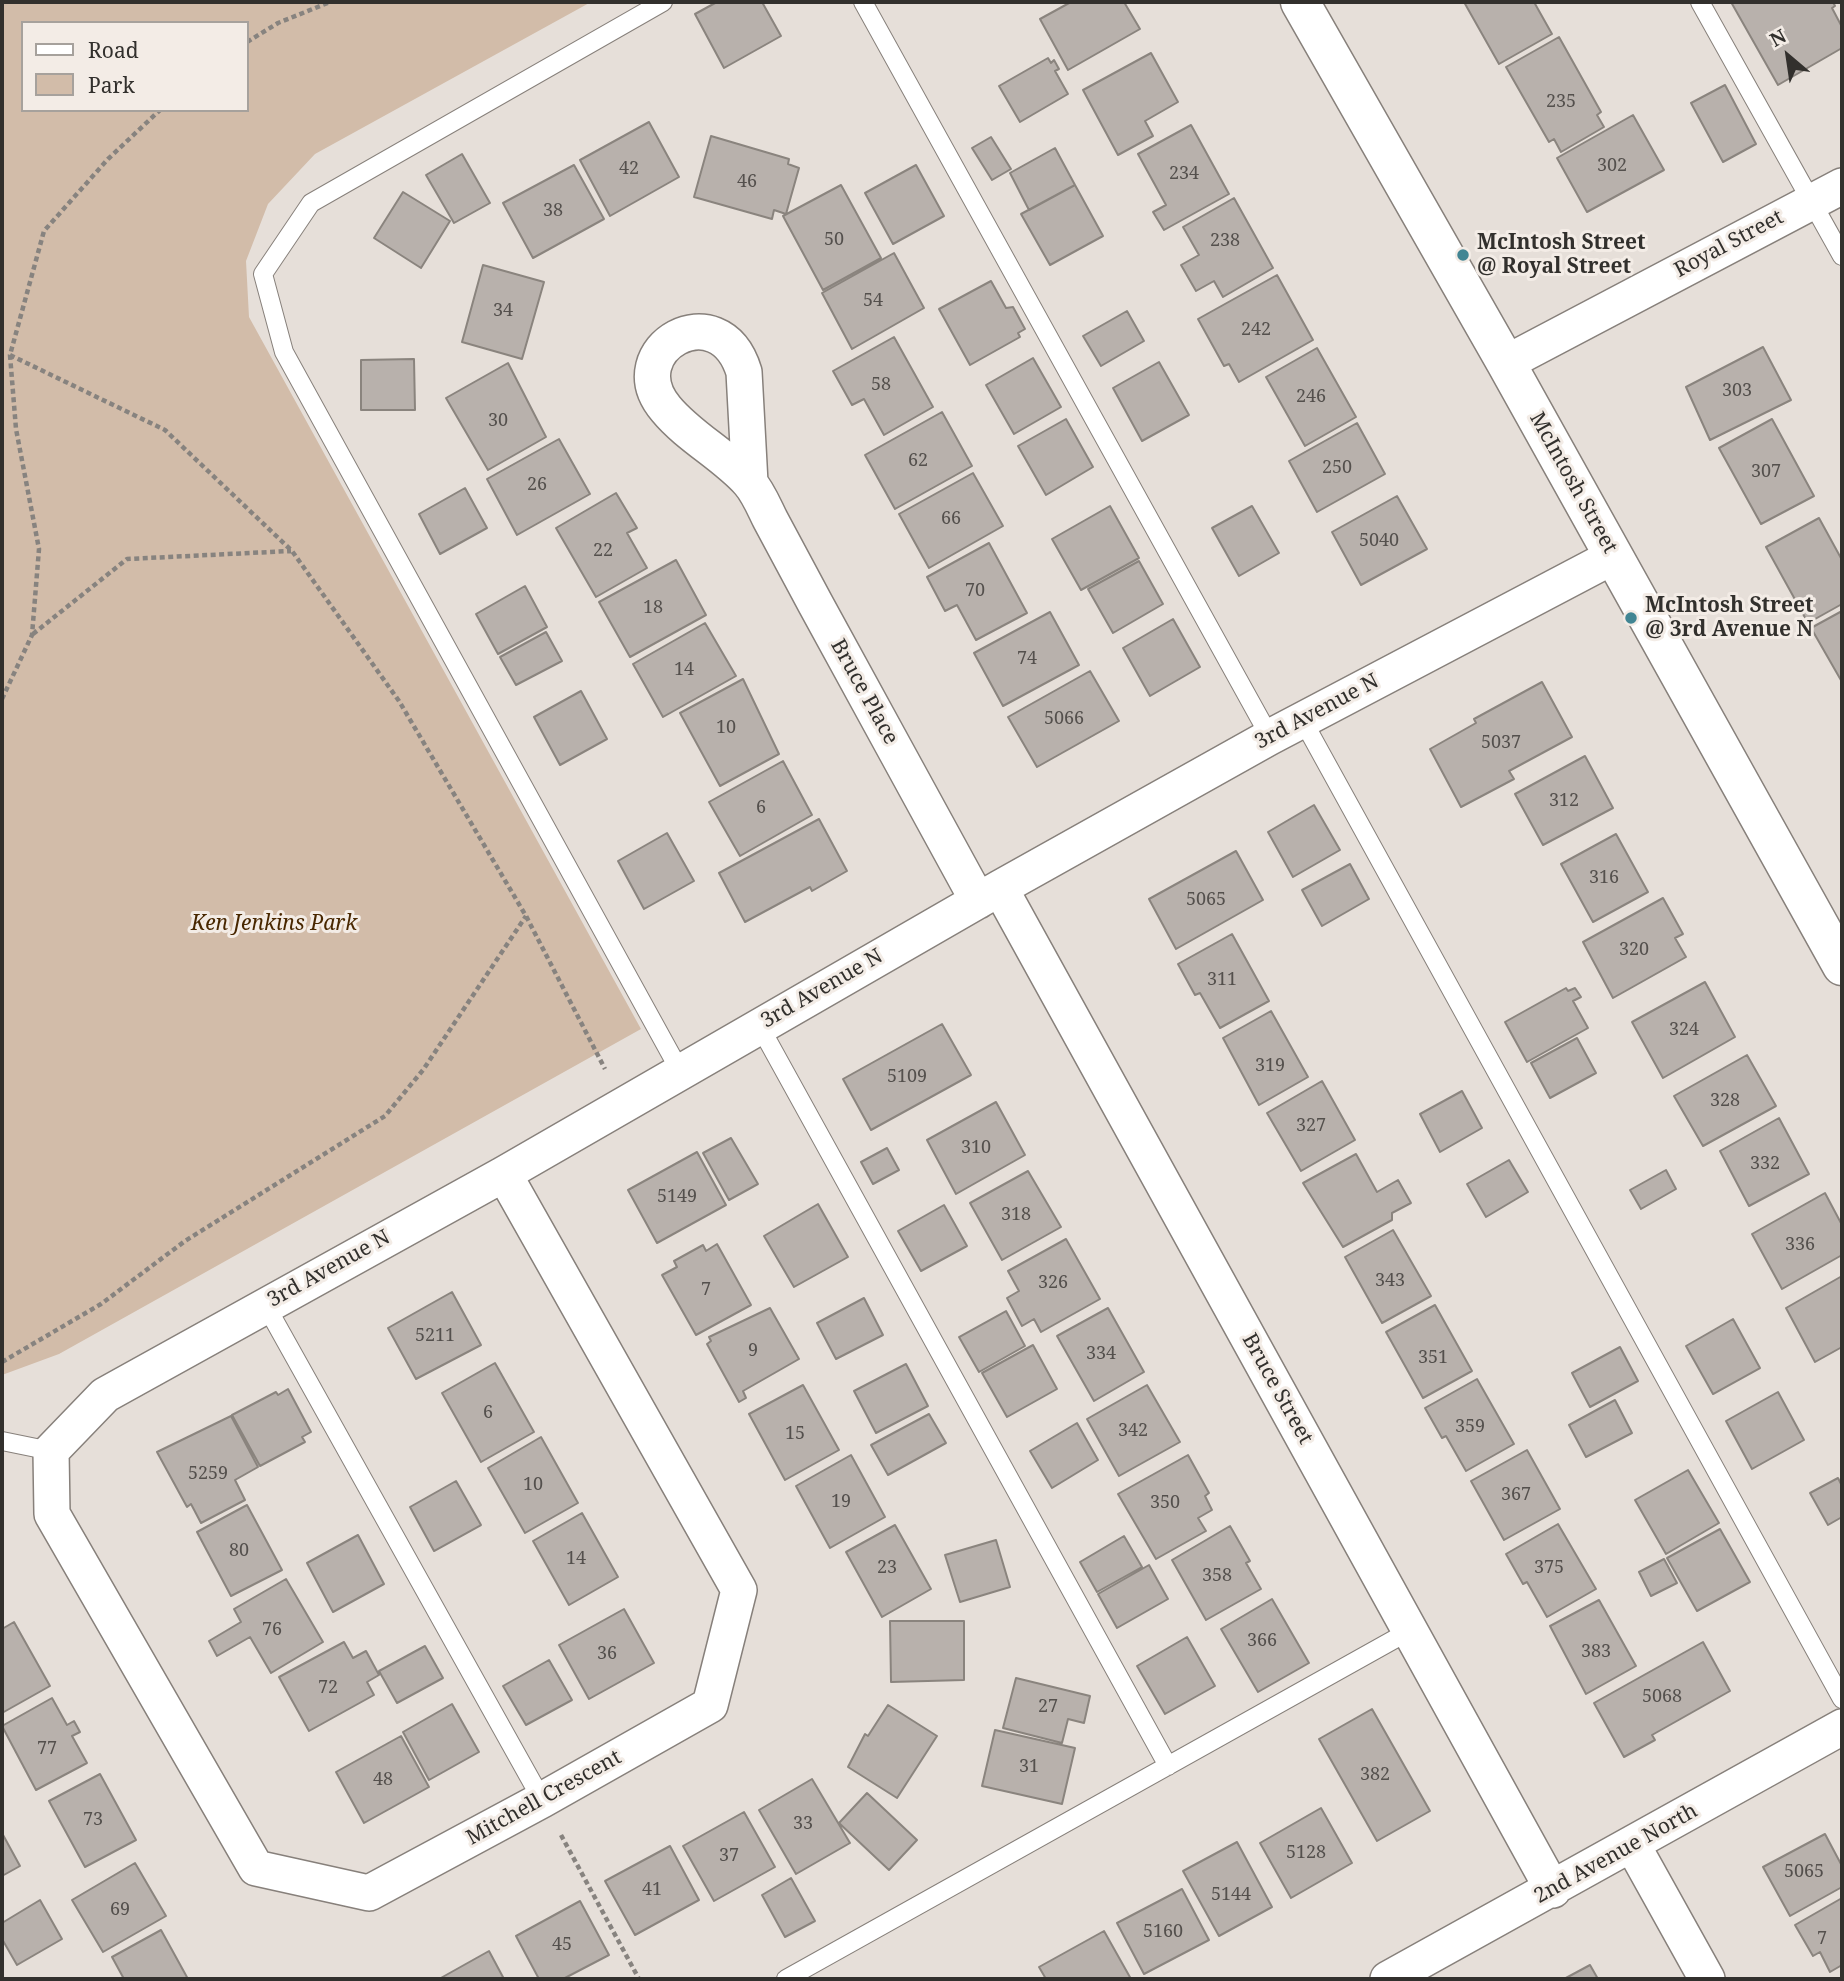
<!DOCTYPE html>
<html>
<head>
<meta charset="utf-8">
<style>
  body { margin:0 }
  #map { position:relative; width:1844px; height:1981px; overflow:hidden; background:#e6dfd9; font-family:"Noto Serif",serif }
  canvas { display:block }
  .frame { position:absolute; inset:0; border:4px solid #32302d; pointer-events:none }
  .legend { position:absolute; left:21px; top:21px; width:228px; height:91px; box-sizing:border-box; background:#f3ece6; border:2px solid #a6a19c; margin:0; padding:9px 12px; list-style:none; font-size:21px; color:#32302d }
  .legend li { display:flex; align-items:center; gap:14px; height:35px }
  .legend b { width:35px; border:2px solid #a6a19c }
  .north { position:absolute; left:1753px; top:21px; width:70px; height:70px; -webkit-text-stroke:5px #f3ece6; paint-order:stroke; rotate:331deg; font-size:19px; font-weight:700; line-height:28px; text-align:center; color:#32302d }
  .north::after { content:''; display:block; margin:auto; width:24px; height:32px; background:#32302d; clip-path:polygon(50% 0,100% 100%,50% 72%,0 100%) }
</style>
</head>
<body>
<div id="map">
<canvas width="1844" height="1981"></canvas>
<div class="frame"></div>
<ul class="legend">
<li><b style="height:9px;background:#fff"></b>Road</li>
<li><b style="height:19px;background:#d2bca9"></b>Park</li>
</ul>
<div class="north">N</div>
</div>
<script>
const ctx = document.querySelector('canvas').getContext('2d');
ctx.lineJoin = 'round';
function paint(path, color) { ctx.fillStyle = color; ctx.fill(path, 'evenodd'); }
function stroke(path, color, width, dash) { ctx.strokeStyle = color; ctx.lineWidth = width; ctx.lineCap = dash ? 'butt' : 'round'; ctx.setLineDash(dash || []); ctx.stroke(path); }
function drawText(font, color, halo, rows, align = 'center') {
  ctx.font = font + ' "Noto Serif",serif'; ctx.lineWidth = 6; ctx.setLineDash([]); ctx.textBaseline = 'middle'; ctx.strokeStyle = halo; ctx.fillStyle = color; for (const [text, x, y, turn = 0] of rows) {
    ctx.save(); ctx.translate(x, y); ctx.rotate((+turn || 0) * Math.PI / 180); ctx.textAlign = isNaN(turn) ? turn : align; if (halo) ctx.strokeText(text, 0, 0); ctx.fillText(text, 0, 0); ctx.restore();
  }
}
paint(new Path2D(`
  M2,2H591L315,154L268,204L246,261L249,317L641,1029L59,1354L2,1375ZM23,23H247V110H23Z`), '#d2bca9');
const building = new Path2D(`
  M717,2H762L781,36L724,68L695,14Z
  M1071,2H1124L1140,29L1068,70L1040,19Z
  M1464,2H1534L1552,34L1499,64Z
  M1731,2H1833L1835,6L1832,8L1842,27V48L1778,85Z
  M1559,37L1601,112L1597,115L1604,127L1561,152L1554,139L1549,142L1506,67Z
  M1151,53L1178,102L1145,121L1153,136L1118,155L1083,90Z
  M1048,58L1051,63L1054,60L1059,69L1055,71L1068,94L1020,122L999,86Z
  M1725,85L1756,144L1723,162L1691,103Z
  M1633,115L1664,170L1587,212L1557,158Z
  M649,122L679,177L610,216L580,160Z
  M1191,125L1229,194L1164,230L1153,212L1166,205L1138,154Z
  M711,136L789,159L788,164L799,168L786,214L774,210L772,219L694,197Z
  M991,137L1011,169L992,180L972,148Z
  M1055,148L1075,185L1029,210L1010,173Z
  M462,154L490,203L454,223L426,175Z
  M574,165L604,219L533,258L503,203Z
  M916,165L944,216L893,244L865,193Z
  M841,185L881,258L823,290L783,216Z
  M1075,185L1103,236L1050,265L1021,214Z
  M403,192L450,221L421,268L374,238Z
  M1234,198L1273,268L1223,297L1214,281L1196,291L1181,265L1199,255L1183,227Z
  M894,253L924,308L852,349L822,293Z
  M483,265L544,282L522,359L462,342Z
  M1277,275L1313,340L1239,382L1229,364L1224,366L1198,319Z
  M991,281L1006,308L1013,307L1025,329L1018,333L1020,337L970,365L939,309Z
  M1127,311L1144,341L1101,366L1083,336Z
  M894,337L933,407L884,435L864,399L852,405L833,371Z
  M1763,347L1791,400L1710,440L1686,387Z
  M1317,348L1356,417L1305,446L1266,377Z
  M1033,358L1061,407L1014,434L986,385Z
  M414,359L415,410H361V360Z
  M1159,362L1189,415L1142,441L1113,388Z
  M508,363L546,437L488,470L446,398Z
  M942,412L972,466L895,509L865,455Z
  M1066,419L1093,467L1046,495L1018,446Z
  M1772,419L1814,496L1761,524L1719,448Z
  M1357,423L1385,474L1317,512L1289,461Z
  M559,439L590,494L517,535L487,479Z
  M973,473L1003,526L929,568L899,514Z
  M465,488L487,528L440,554L419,514Z
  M616,493L637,528L627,533L647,568L596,597L556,528Z
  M1397,496L1427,549L1361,585L1332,532Z
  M1110,506L1139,558L1081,590L1052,539Z
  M1252,506L1279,553L1239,576L1212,528Z
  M1819,518L1842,560V604L1808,623L1766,547Z
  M989,543L1027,613L976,640L957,605L945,611L927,577Z
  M676,560L706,615L630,657L599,602Z
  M1139,561L1163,604L1113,633L1088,589Z
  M525,586L547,627L498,654L476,614Z
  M1842,611V682L1811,628Z
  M1050,612L1079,665L1003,706L974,653Z
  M1173,619L1200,667L1150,696L1123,648Z
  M705,623L736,676L663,717L633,664Z
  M546,632L562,661L516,685L500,657Z
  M1090,671L1119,721L1037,767L1008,717Z
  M743,679L779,754L720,786L680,713Z
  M1542,682L1572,737L1509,771L1514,779L1461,807L1430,749L1476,723L1474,719Z
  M581,691L607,739L560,765L534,717Z
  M1585,756L1613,808L1543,845L1515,794Z
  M783,761L812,815L740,856L709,802Z
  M1314,805L1340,850L1293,877L1268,832Z
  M819,819L847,871L812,891L810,887L745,922L719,873Z
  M667,833L694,881L644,909L618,861Z
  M1616,834L1648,892L1593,922L1561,864Z
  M1236,851L1263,900L1176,949L1149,899Z
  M1350,864L1369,899L1322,926L1302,890Z
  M1663,898L1683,934L1675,938L1686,957L1613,998L1583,942Z
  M1232,934L1269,1001L1220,1028L1200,993L1195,995L1178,964Z
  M1705,982L1735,1037L1663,1078L1632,1022Z
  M1566,988L1568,991L1575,988L1581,997L1573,1001L1588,1028L1527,1062L1505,1022Z
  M1271,1011L1308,1077L1259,1105L1223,1038Z
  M942,1024L971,1075L871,1130L843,1079Z
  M1577,1038L1596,1073L1550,1098L1531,1063Z
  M1747,1055L1776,1106L1703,1146L1674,1096Z
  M1322,1081L1355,1140L1301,1171L1267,1113Z
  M1462,1091L1482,1128L1440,1152L1420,1114Z
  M996,1102L1025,1155L956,1194L927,1140Z
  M1779,1118L1809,1174L1749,1206L1720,1151Z
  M731,1138L758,1184L729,1200L703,1153Z
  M887,1148L899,1170L873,1184L861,1162Z
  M697,1152L726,1205L657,1243L628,1190Z
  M1356,1154L1377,1192L1398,1180L1411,1203L1392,1213V1220L1343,1247L1303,1183Z
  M1509,1160L1528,1192L1486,1217L1467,1184Z
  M1666,1170L1676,1189L1641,1209L1630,1190Z
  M1028,1171L1061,1227L1002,1260L970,1203Z
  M1825,1193L1842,1225V1255L1782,1289L1752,1234Z
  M818,1204L848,1257L794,1287L764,1236Z
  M944,1205L967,1246L921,1271L898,1231Z
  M1393,1230L1431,1296L1382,1323L1345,1257Z
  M1066,1239L1100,1299L1041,1332L1034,1319L1022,1326L1007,1298L1019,1291L1008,1271Z
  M717,1244L751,1305L696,1335L662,1275L677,1267L674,1261L703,1245L706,1251Z
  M1842,1276V1347L1815,1362L1786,1308Z
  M452,1292L481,1345L416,1379L388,1328Z
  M864,1298L883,1335L836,1359L817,1323Z
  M1435,1305L1472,1371L1423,1398L1386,1332Z
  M770,1308L799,1359L743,1391L746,1398L739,1402L707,1344L711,1341L709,1337Z
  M1108,1308L1144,1372L1094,1401L1057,1336Z
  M1006,1311L1025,1346L979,1372L959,1337Z
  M1733,1319L1760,1368L1713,1394L1686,1346Z
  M1033,1345L1057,1389L1007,1417L982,1373Z
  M1620,1347L1638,1381L1590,1407L1572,1373Z
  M495,1363L534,1432L481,1462L442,1393Z
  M906,1364L928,1406L876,1433L854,1391Z
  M1477,1379L1514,1444L1466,1471L1446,1436L1442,1438L1425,1408Z
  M803,1385L839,1450L785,1480L749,1414Z
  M1147,1385L1180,1442L1119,1476L1087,1419Z
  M288,1389L311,1432L302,1437L305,1442L260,1466L232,1415L276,1392L278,1395Z
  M1778,1392L1804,1440L1752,1469L1726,1421Z
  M1615,1400L1632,1433L1586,1457L1569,1425Z
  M929,1414L946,1443L888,1475L871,1445Z
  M231,1416L258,1467L235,1480L245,1500L201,1523L191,1504L187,1507L157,1452Z
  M1077,1423L1098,1460L1052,1488L1030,1451Z
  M541,1437L578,1503L525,1533L488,1468Z
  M1527,1450L1560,1509L1504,1540L1471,1481Z
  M851,1455L885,1517L830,1548L796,1486Z
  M1188,1455L1209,1493L1205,1496L1212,1510L1198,1518L1206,1531L1156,1559L1118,1494Z
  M1688,1470L1719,1523L1666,1554L1635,1500Z
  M1838,1478L1842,1486V1517L1828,1525L1810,1493Z
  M456,1481L481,1525L434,1551L410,1507Z
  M247,1505L282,1570L231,1596L197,1532Z
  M582,1513L618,1577L569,1605L533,1541Z
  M1558,1524L1596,1589L1547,1617L1527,1582L1523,1584L1506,1554Z
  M895,1525L931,1589L882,1617L846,1552Z
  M1230,1526L1250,1561L1246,1563L1261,1589L1206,1620L1172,1560Z
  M1720,1529L1750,1582L1697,1611L1667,1558Z
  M358,1535L384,1584L333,1612L307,1563Z
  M1124,1536L1142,1567L1097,1592L1080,1562Z
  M996,1540L1010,1587L960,1602L945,1555Z
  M1664,1559L1677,1583L1651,1596L1639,1572Z
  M1149,1565L1168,1599L1117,1628L1098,1594Z
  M286,1579L323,1642L271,1673L250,1637L217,1656L209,1641L241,1622L234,1609Z
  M1272,1599L1309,1663L1258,1692L1221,1629Z
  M1599,1600L1636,1666L1586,1694L1550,1626Z
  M624,1609L654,1663L589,1699L559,1645Z
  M890,1621H964V1680L891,1682Z
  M14,1622L50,1686L2,1713V1629Z
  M1187,1637L1215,1686L1165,1714L1137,1666Z
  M344,1642L353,1658L366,1651L379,1675L367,1682L374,1695L309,1731L279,1677Z
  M1703,1642L1730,1691L1652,1735L1655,1740L1624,1757L1594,1703Z
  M425,1646L443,1678L397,1703L379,1671Z
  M549,1660L572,1700L526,1725L503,1686Z
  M1016,1678L1090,1696L1084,1723L1068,1719L1062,1743L1003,1728Z
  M52,1698L67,1725L74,1721L80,1732L72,1736L87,1763L36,1790L2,1726Z
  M452,1704L479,1752L429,1780L403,1732Z
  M888,1705L937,1736L897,1798L848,1767L865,1734L868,1736Z
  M1372,1709L1430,1811L1377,1841L1319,1739Z
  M995,1730L1075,1748L1062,1804L982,1786Z
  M401,1736L429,1787L364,1823L336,1772Z
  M100,1774L136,1840L85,1867L49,1801Z
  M812,1779L850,1843L796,1874L759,1810Z
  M867,1793L917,1840L889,1870L839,1823Z
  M1321,1808L1352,1863L1291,1898L1260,1843Z
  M744,1812L775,1867L714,1901L683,1846Z
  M2,1833L20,1866L2,1876Z
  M1825,1834L1842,1866V1887L1790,1916L1763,1867Z
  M1237,1842L1272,1907L1219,1936L1183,1871Z
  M670,1846L699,1900L635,1935L605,1881Z
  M135,1863L166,1916L103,1952L72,1900Z
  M791,1878L815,1921L785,1937L762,1895Z
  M1182,1889L1209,1940L1144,1974L1117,1923Z
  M1842,1898V1965L1830,1972L1820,1952L1813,1956L1795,1925Z
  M40,1900L62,1939L17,1965L2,1939V1923Z
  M580,1901L609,1955L563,1979H539L516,1936Z
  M161,1930L188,1979H124L112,1957Z
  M1104,1931L1131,1979H1046L1039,1967Z
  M489,1951L504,1979H439Z
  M1590,1965L1598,1979H1564Z`);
paint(building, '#b8b1ac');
stroke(building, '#8a847e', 2);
const service = new Path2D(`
  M663,2L311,203L263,274L284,352L680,1071
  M863,2L1270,737
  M1700,2L1842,256
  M1302,719L1842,1699
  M759,1025L1168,1766
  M265,1304L542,1800
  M2,1441L51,1451
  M786,1979L1411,1630`);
const minor = new Path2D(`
  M1506,363L1842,186
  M750,483L744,372C719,290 616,350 666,409C689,437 725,455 749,482C758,492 764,507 770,519C785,547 800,575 815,603C869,702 924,802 978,901
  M1000,888L1553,1890
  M504,1174L739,1590L710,1705L542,1800L369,1893L256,1868L52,1514L51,1451L105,1395L504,1174L1000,888L1270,737L1614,556
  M1633,1846L1707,1979
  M1388,1979L1842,1727`);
const tertiary = new Path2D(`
  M1300,2L1506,363L1842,966`);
stroke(service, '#87807b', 20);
stroke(minor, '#87807b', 38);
stroke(tertiary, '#87807b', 41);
stroke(new Path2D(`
  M247,42L278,23L330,2
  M10,355L165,430L292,551L399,701L526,916L605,1069
  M33,634L127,559L291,551
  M2,699L32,635L39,549L16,429L10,355L44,231L108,159L160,110
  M2,1362L101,1304L185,1241L385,1116L423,1070L526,916
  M561,1835L639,1979`), '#87837f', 4.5, [5, 3.5]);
stroke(service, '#fff', 18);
stroke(minor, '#fff', 35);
stroke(tertiary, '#fff', 38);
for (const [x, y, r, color] of [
  [1463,255,7,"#418593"],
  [1631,618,7,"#418593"]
]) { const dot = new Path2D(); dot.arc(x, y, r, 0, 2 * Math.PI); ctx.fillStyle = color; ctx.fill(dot); stroke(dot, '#f3ece6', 2.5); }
drawText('18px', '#54504d', null, [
  ["235",1561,102],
  ["302",1612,166],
  ["42",629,169],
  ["234",1184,174],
  ["46",747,182],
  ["38",553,211],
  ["50",834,240],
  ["238",1225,241],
  ["54",873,301],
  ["34",503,311],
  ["242",1256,330],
  ["58",881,385],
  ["303",1737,391],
  ["246",1311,397],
  ["30",498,421],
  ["62",918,461],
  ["250",1337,468],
  ["307",1766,472],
  ["26",537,485],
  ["66",951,519],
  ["5040",1379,541],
  ["22",603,551],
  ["70",975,591],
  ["18",653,608],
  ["74",1027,659],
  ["14",684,670],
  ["5066",1064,719],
  ["10",726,728],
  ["5037",1501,743],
  ["312",1564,801],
  ["6",761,808],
  ["316",1604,878],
  ["5065",1206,900],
  ["320",1634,950],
  ["311",1222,980],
  ["324",1684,1030],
  ["319",1270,1066],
  ["5109",907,1077],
  ["328",1725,1101],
  ["327",1311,1126],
  ["310",976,1148],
  ["332",1765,1164],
  ["5149",677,1197],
  ["318",1016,1215],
  ["336",1800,1245],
  ["343",1390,1281],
  ["326",1053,1283],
  ["7",706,1290],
  ["5211",435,1336],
  ["9",753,1351],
  ["334",1101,1354],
  ["351",1433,1358],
  ["6",488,1413],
  ["359",1470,1427],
  ["342",1133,1431],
  ["15",795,1434],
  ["5259",208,1474],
  ["10",533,1485],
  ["367",1516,1495],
  ["19",841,1502],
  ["350",1165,1503],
  ["80",239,1551],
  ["14",576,1559],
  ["23",887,1568],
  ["375",1549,1568],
  ["358",1217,1576],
  ["76",272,1630],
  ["366",1262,1641],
  ["383",1596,1652],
  ["36",607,1654],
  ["72",328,1688],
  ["5068",1662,1697],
  ["27",1048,1707],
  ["77",47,1749],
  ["31",1029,1767],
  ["382",1375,1775],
  ["48",383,1780],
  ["73",93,1820],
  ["33",803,1824],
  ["5128",1306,1853],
  ["37",729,1856],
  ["5065",1804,1872],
  ["41",652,1890],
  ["5144",1231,1895],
  ["69",120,1910],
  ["5160",1163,1932],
  ["7",1822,1939],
  ["45",562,1945]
]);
drawText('bold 21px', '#32302d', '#f3ece6', [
  ["McIntosh Street",1477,243],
  ["@ Royal Street",1477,267],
  ["McIntosh Street",1645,606],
  ["@ 3rd Avenue N",1645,630]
], 'left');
drawText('21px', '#32302d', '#f3ece6', [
  ["Royal Street",1729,244,-28],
  ["McIntosh Street",1573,483,61],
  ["Bruce Place",864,692,61],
  ["3rd Avenue N",1317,712,-28],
  ["3rd Avenue N",822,989,-30],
  ["3rd Avenue N",329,1269,-29],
  ["Bruce Street",1277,1389,61],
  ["Mitchell Crescent",544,1798,-29],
  ["2nd Avenue North",1616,1854,-29]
]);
drawText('italic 21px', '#482700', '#f3ece6', [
  ["Ken Jenkins Park",274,924]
]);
</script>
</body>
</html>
